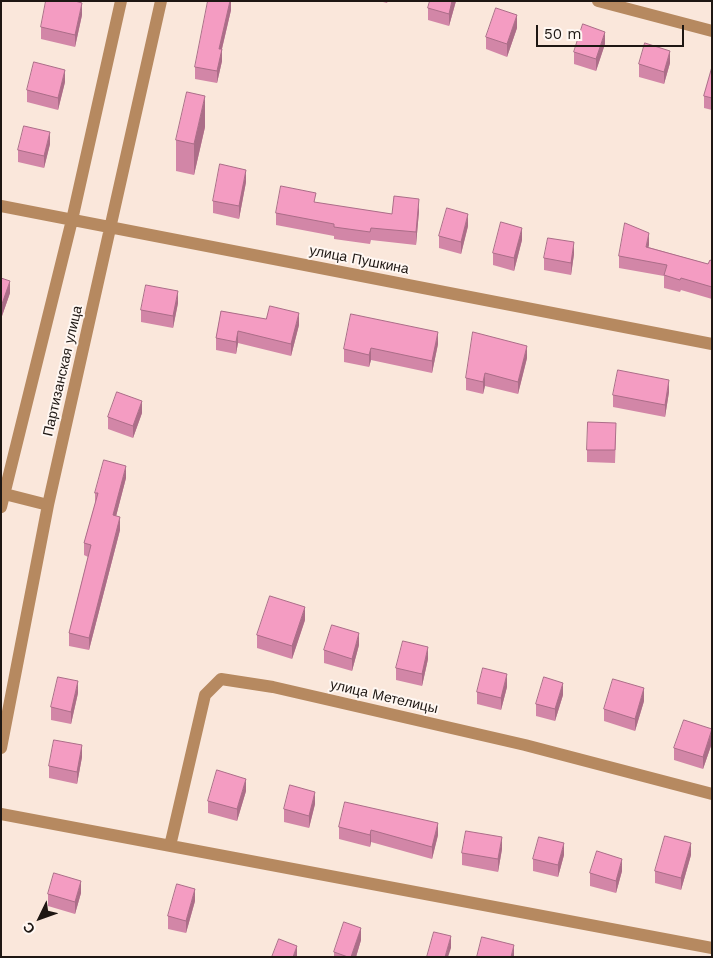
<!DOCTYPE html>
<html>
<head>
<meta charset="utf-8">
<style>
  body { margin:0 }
  #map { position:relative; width:713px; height:958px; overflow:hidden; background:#fae7db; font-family:"Work Sans",sans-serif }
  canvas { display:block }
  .frame { position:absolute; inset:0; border:2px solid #1e1713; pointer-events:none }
  .north { position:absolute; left:15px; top:893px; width:50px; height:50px; -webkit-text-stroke:4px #fff7f2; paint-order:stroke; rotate:228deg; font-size:14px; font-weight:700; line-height:20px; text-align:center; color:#1e1713 }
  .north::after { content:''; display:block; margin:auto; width:18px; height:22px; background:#1e1713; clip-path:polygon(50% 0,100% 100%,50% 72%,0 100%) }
  .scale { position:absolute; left:536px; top:25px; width:148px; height:22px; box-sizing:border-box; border:2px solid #1e1713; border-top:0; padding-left:6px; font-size:15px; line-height:18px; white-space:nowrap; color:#1e1713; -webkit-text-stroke:4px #fff7f2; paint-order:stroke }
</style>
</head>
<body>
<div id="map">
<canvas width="713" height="958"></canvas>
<div class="frame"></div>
<div class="north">С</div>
<div class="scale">50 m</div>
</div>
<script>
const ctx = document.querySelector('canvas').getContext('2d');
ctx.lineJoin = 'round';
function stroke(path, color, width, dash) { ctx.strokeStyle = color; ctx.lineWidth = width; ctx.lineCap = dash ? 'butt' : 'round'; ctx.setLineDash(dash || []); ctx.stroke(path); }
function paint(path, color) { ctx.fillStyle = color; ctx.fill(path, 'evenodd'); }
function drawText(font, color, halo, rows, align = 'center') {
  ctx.font = font + ' "Work Sans",sans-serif'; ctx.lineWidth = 4; ctx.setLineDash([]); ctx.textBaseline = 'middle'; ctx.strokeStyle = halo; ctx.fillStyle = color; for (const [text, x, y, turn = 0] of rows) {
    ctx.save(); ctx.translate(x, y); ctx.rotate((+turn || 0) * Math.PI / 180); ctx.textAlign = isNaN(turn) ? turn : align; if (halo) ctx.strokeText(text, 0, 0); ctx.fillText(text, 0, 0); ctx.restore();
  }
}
stroke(new Path2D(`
  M598,1L712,31
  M1,206L712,344
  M1,493L48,505
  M1,507L72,220L121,1
  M1,748L48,505L161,1
  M1,814L712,948
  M170,846L205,695L221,679L273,687L525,745L712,794`), '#b68960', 12);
paint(new Path2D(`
  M231,1V10L222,49V61L217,83L195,79V67Z
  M379,1H388L387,3Z
  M456,1L449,26L428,20V8Z
  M82,15L75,47L41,39V27Z
  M517,28L507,57L486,49V37Z
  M605,44L596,71L574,64V52Z
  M670,63L664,84L639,77V64Z
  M712,67V110L704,108V96Z
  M65,82L58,110L27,102V90Z
  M205,127L194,175L176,171V140Z
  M50,144L44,168L18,162V150Z
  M246,182L239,219L213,213V201Z
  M316,203L392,214L419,211L416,245L371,240L370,244L334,239V236L276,225V213Z
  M468,226L461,254L439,248V236Z
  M522,240L514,271L493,265V253Z
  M649,245L648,247L708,264L712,261V299L681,290L680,292L664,288V276L619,268V256Z
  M574,254L571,275L544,270V258Z
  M1,278L10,293L2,316H1Z
  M178,303L173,328L141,322V310Z
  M221,311L299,325L291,356L238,343L236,354L216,350V338Z
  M438,344L432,373L371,360L369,367L344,362V349Z
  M527,358L518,394L485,386L483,394L466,390V378Z
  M669,392L665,417L613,407V395Z
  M142,413L133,438L108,429V417Z
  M616,436L615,463L587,462V450Z
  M126,478L116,516L120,530L89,650L69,646V633L88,557L84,555V543L95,504V493Z
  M305,620L292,659L257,648V635Z
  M359,645L352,671L324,663V650Z
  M428,659L422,686L396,680V668Z
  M507,687L501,710L477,704V692Z
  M78,693L71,724L51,720V707Z
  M563,695L555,721L536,716V704Z
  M644,701L635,731L604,721V709Z
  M712,729V743L703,769L674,760V748Z
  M82,757L77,784L49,778V766Z
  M246,791L237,821L208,813V801Z
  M315,804L309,828L284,822V809Z
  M339,827L438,835L432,859L371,842L370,847L339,839Z
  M502,849L498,872L462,865V853Z
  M564,855L558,877L533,871V859Z
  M691,855L681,890L655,883V871Z
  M622,871L616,893L590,886V873Z
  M81,893L75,914L48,906V894Z
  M195,901L186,933L168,929V916Z
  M361,940L356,957H334V952Z`), '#d286a7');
paint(new Path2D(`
  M230,1H231V10L219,61V49Z
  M452,1H456L449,26V14Z
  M82,3V15L75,47V35Z
  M517,15V28L507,57V44Z
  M605,32V44L596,71V59Z
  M222,49V61L217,83V71Z
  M670,51V63L664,84V72Z
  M65,70V82L58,110V98Z
  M205,96V127L194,175V144Z
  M50,132V144L44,168V156Z
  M246,170V182L239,219V206Z
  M419,199V211L416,245V232Z
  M468,214V226L461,254V242Z
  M522,228V240L514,271V258Z
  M649,233V245L646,259V247Z
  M574,242V254L571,275V263Z
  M10,281V293L2,316V304Z
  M178,291V303L173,328V316Z
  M299,313V325L291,356V344Z
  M238,331V343L236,354V342Z
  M438,332V344L432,373V361Z
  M527,346V358L518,394V382Z
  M371,348V360L369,367V355Z
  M485,373V386L483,394V382Z
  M669,380V392L665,417V405Z
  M142,401V413L133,438V426Z
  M126,466V478L113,528V515Z
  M120,517V530L89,650V638Z
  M305,607V620L292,659V646Z
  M359,633V645L352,671V659Z
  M428,647V659L422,686V674Z
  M507,674V687L501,710V698Z
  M78,681V693L71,724V712Z
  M563,683V695L555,721V709Z
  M644,688V701L635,731V719Z
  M712,731V743L703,769V757Z
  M82,745V757L77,784V772Z
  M246,779V791L237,821V809Z
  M315,792V804L309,828V816Z
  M438,823V835L432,859V847Z
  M371,830V842L370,847V835Z
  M502,837V849L498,872V859Z
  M564,843V855L558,877V865Z
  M691,843V855L681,890V878Z
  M622,859V871L616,893V881Z
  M81,881V893L75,914V902Z
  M195,889V901L186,933V921Z
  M361,928V940L356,957H351Z
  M451,936V948L448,957H445Z
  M514,945V957H511Z
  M297,946V957H293Z`), '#ab6d88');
const building = new Path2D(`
  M46,1H75L82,3L75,35L41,27Z
  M208,1H230L219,49H222L217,71L195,67Z
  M430,1H452L449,14L428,8Z
  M496,8L517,15L507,44L486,37Z
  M583,24L605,32L596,59L574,52Z
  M645,43L670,51L664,72L639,64Z
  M34,62L65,70L58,98L27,90Z
  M712,67V98L704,96Z
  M187,92L205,96L194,144L176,140Z
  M24,126L50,132L44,156L18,150Z
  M220,164L246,170L239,206L213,201Z
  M281,186L316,193L314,202L392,214L394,196L419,199L416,232L371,228L370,232L334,227V224L276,213Z
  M447,208L468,214L461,242L439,236Z
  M501,222L522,228L514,258L493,253Z
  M625,223L649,233L646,247L708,264L710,260L712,261V287L681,278L680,280L664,275L667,265L619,256Z
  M548,238L574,242L571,263L544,258Z
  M1,278L10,281L2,304H1Z
  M146,285L178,291L173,316L141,310Z
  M270,306L299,313L291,344L238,331L236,342L216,338L221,311L266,319Z
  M351,314L438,332L432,361L371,348L369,355L344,349Z
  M473,332L527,346L518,382L485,373L483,382L466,378Z
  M618,370L669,380L665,405L613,395Z
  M117,392L142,401L133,426L108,417Z
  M588,422L616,423L615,450H587Z
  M104,460L126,466L113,515L120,517L89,638L69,633L91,545L84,543L98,493H95Z
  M270,596L305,607L292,646L257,635Z
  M332,625L359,633L352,659L324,650Z
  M403,641L428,647L422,674L396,668Z
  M483,668L507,674L501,698L477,692Z
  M58,677L78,681L71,712L51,707Z
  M544,677L563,683L555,709L536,704Z
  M613,679L644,688L635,719L604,709Z
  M684,720L712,729L703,757L674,748Z
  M54,740L82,745L77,772L49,766Z
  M217,770L246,779L237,809L208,801Z
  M290,785L315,792L309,816L284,809Z
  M345,802L438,823L432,847L371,830L370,835L339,827Z
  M466,831L502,837L498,859L462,853Z
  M665,836L691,843L681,878L655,871Z
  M539,837L564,843L558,865L533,859Z
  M597,851L622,859L616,881L590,873Z
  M54,873L81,881L75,902L48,894Z
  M177,884L195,889L186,921L168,916Z
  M344,922L361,928L351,957H348L334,952Z
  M434,932L451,936L445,957H427Z
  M482,937L514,945L511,957H477Z
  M279,939L297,946L293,957H272Z`);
paint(building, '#f49cc2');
stroke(building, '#ab6d88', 1);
drawText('14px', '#1e1713', '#fff7f2', [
  ["улица Пушкина",359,260,11],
  ["Партизанская улица",63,371,-77],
  ["улица Метелицы",384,697,13]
]);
</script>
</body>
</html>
